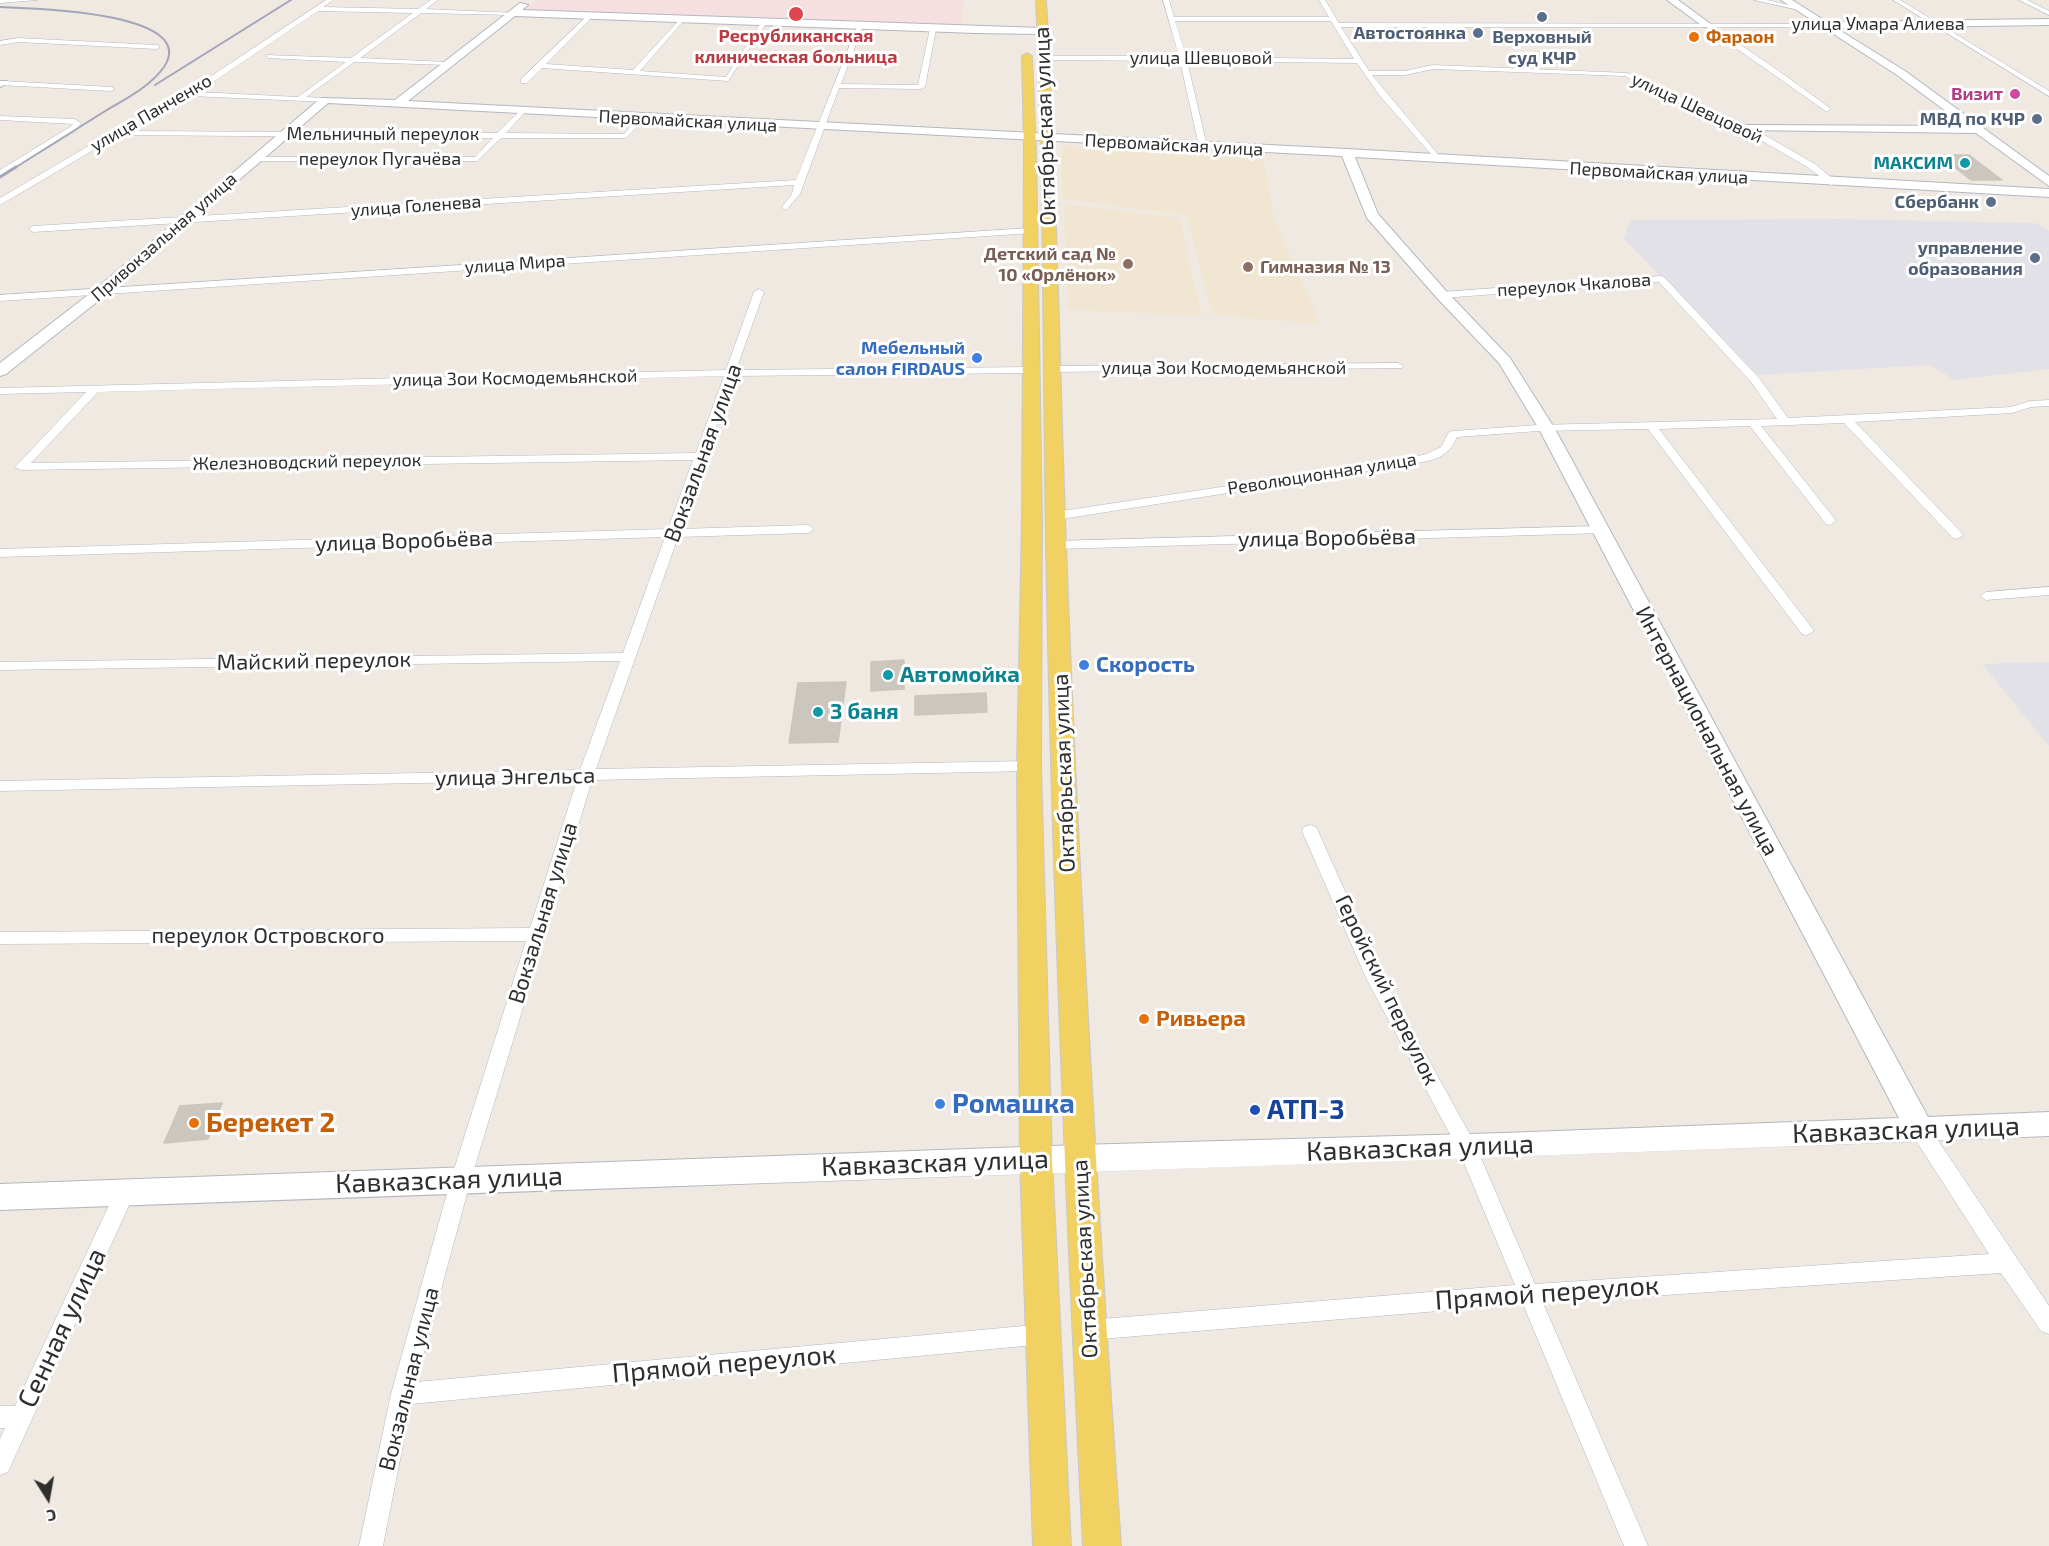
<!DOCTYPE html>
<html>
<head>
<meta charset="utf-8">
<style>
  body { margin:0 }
  #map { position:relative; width:2049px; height:1546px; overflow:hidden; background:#efe9e1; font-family:"Exo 2",sans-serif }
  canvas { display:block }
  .north { position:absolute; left:18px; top:1468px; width:60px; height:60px; -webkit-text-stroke:4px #fff; paint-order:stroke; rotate:169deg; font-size:16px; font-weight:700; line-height:24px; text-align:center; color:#2e2e2e }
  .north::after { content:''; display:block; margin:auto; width:21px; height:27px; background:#2e2e2e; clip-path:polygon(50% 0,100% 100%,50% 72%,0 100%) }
</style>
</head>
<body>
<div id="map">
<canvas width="2049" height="1546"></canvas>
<div class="north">С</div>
</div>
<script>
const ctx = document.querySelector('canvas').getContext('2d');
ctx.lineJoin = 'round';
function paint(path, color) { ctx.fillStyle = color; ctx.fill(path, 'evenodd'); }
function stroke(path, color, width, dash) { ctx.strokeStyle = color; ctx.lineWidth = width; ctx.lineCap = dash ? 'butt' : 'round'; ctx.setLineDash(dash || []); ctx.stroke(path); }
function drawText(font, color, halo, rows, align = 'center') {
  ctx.font = font + ' "Exo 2",sans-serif'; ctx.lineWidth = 6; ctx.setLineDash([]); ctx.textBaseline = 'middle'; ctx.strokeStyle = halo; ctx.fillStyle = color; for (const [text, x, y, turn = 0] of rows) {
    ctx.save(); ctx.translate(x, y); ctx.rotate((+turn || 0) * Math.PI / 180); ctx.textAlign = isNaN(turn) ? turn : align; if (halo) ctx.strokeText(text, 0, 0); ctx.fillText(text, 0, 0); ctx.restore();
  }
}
paint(new Path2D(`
  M1836,219L2035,223L2049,231V369L1955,380L1929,365L1758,375L1624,239L1630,220Z
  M2049,662V746L1982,664Z`), '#e3e1e8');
paint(new Path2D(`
  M1062,146L1263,157L1274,218L1320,324L1213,315L1186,215L1062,199Z
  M1064,204L1179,218L1202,316L1068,309Z`), '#f0e6d1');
paint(new Path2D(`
  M537,0H964V1L960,26L523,10Z`), '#f5dfe0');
const building = new Path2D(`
  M1939,155H1969L2002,180H1971Z
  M904,660V689L871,691V662Z
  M846,682L838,742L789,743L798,683Z
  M986,693L987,712L915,715V696Z
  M222,1103L208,1139L164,1143L180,1106Z`);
paint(building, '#cbc7bf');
stroke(building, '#cbc5ba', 1.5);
const street = new Path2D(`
  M0,0H37L0,3Z
  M326,0H333L323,7L418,9L431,0H438L426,9L515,13L512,15L421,13L360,58L447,62L449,65L354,62L306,97L325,98L328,102L191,96L127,131L497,133L521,110L525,112L506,133L624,134L639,116L646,118L626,138H501L477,161H255L251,159L255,157H475L493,138L119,135L0,205V198L114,131L187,92ZM318,11L413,13L351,58L266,55L268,58L346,62L298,97L198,92Z
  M1163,0H1169L1174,17H1329L1319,0H1325L1339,23L1826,24L1824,27H1714L1776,69L1830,108L1827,112L1706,27H1341L1369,71H1405L1433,65L1628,73L1690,102L1749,126L1815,164L1838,183L1831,185L1809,168L1743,130L1684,106L1625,76L1433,69L1405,75H1372L1441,158V162H1438L1380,96L1357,63L1187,61L1207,146L1203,148L1199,146L1180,61L1043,60L1040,58L1043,56H1179ZM1175,21H1331L1354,59L1186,57Z
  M1754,0H1767L1802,8L1799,10Z
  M1893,0H1900L2049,91V96Z
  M2019,0H2027L2049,11V15Z
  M589,14L594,15L546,64L633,70L683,16L685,19L640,71L726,77L762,21L767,22L728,81L542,68L527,83H521V79Z
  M857,27L862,28L841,84L918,85L930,29L933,27L936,29L925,87L921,89L839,88L800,194L786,210L782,207L792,194L794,185L33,232L29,229L33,226L796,180Z
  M18,38L157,45L160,47L157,49L18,42L0,45V41Z
  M3,81L111,87L115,89L111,91L0,85Z
  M0,116L74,119L81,123L76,131L0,176V170L70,127L73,124L0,120Z
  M1030,228L1033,229V233L0,301V295Z
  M1661,276L1664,277L1759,378L1788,418L2011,407L2030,401L2049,400V406L2031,407L2012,413L1855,422L1961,532L1963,535L1957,539L1953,538L1844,423L1761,426L1834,518L1836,521L1830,525L1826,524L1750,426L1659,429L1812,628L1814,631L1807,635L1802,634L1648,429L1538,431L1457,437C1446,461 1431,460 1407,465L1055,520L1049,516L1055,512L1407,459L1426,454L1441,447L1449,432L1453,431L1538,425L1777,419L1751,382L1659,282L1442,298L1437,295L1442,292Z
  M759,289L764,292L736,370L1030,367L1035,370L1030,373L734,376L680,529L808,525L814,529L808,533L678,537L596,769L1029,761L1036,766L1029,771L592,780L471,1179L416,1382L1045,1324L1053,1327L1056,1334L1053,1341L1045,1344L411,1404L383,1546H359L391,1394L451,1179L526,941L0,944V932L530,928L577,780L0,791V781L580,770L620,661L0,670V662L623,653L665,537L0,557V549L668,529L693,460L21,470L15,467L17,465L86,392L0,394V388L726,370L754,292ZM724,376L696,453L31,463L98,392Z
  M1398,363L1403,366L1402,368L1051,372L1046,369L1051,366Z
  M1599,526L1605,530L1603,533L1056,549L1050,545L1056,541Z
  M2049,587V595L1986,600L1980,596L1986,592Z
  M1310,825L1316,827L1318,831L1384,979L1474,1142L1535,1284L1989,1254L1913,1136L1910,1130L1913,1124L1920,1122L1927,1124L2049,1306V1334L2041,1331L2001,1273L1543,1303L1648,1546H1624L1523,1304L1089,1340L1081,1337L1078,1330L1081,1323L1089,1320L1515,1285L1459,1151L1367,980L1302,831L1304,827Z
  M125,1183L132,1186L135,1192L8,1472L0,1475V1439L5,1428H0V1406H15L118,1186Z`);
const secondary = new Path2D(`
  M1667,0H1678L1712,25L1704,27Z
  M1781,0H1792L1827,22L2049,19V25L1836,28L1905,71L2049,176V186L1976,133L1742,130V126L1746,125L1966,126L1897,75Z
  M520,3L528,5L522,10L1041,28L1046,31L1041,34L975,33L515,16L408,101L1347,149L2049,189V197L1355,157L1378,214L1447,292L1510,358L1555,429L1928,1117L2049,1112V1136C1367,1164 683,1185 0,1210V1184L1079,1145L1504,1133L1899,1118L1539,429L1499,363L1437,298L1367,218L1342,156L328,103L107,294L6,374L0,376V363L97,288L321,98L395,100Z
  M0,81H7L8,83L0,87Z`);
const primary = new Path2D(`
  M1036,0H1046C1057,181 1059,363 1066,544C1078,878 1098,1212 1121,1546H1083C1066,1212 1052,878 1046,544C1043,363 1044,181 1036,0Z
  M1027,53L1032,56L1036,148L1042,520L1041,766L1052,1160L1071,1546H1033L1020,1160L1017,766L1022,520L1024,148L1022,56Z`);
stroke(street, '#b4b7c1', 1);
stroke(secondary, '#b4b7c1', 2);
stroke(primary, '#c9c9c9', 2);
paint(street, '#fff');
paint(secondary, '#fff');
paint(primary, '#f2d163');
stroke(new Path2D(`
  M0,7C27,8 201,11 164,67C149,88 123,100 102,113C72,132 43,150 13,169
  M155,85L291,0`), '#a3a6b8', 2);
stroke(new Path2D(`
  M0,177L16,167`), '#a3a6b8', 3);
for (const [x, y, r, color] of [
  [796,14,8,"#e0444e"],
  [1542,17,6,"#5c6f8a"],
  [1478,33,6,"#5c6f8a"],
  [1694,37,6,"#e8710a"],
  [2015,94,6,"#d1479c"],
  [2037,119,6,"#5c6f8a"],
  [1965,163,6,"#0f9aa8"],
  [1991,202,6,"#5c6f8a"],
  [2035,258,6,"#5c6f8a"],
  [1128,264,6,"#8d6e63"],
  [1248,267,6,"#8d6e63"],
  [977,358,6,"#3f7fe0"],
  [1084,665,6,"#3f7fe0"],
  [888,675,6,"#0f9aa8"],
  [818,712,6,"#0f9aa8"],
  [1144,1019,6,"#e8710a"],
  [940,1104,6,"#3f7fe0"],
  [1255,1110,6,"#1a4fb4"],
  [194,1123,6,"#e8710a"]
]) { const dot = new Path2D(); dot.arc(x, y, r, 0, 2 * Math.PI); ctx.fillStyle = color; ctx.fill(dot); stroke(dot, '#fff', 2); }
drawText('18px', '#2e2e2e', '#fff', [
  ["улица Умара Алиева",1878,24],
  ["улица Шевцовой",1201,58],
  ["улица Шевцовой",1697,108,25],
  ["улица Панченко",151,113,-30],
  ["Первомайская улица",688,121,3],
  ["Мельничный переулок",383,134],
  ["Первомайская улица",1174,145,3],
  ["переулок Пугачёва",380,159],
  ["Первомайская улица",1659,173,3],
  ["улица Голенева",416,206,-4],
  ["Привокзальная улица",164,237,-41],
  ["улица Мира",515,264,-4],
  ["переулок Чкалова",1574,285,-4],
  ["улица Зои Космодемьянской",1224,368],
  ["улица Зои Космодемьянской",515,378,-1],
  ["Железноводский переулок",307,462,-1],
  ["Революционная улица",1322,474,-9]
]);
drawText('bold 18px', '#4e5e75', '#fff', [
  ["Автостоянка",1466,33],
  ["Верховный",1542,37,"center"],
  ["суд КЧР",1542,58,"center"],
  ["МВД по КЧР",2025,119],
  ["Сбербанк",1979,202],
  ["управление",2023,248],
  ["образования",2023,269]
], 'right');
drawText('bold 18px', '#be3a42', '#fff', [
  ["Ресрубликанская",796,36],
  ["клиническая больница",796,57]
]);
drawText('bold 18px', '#c56008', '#fff', [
  ["Фараон",1706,37]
], 'left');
drawText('bold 18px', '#b23c85', '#fff', [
  ["Визит",2003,94]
], 'right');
drawText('bold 18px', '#0d838f', '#fff', [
  ["МАКСИМ",1953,163]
], 'right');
drawText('bold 18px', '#785e54', '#fff', [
  ["Детский сад №",1116,254],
  ["10 «Орлёнок»",1116,275],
  ["Гимназия № 13",1260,267,"left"]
], 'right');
drawText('bold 18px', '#366cbe', '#fff', [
  ["Мебельный",965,348],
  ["салон FIRDAUS",965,369]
], 'right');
drawText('22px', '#2e2e2e', '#fff', [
  ["Октябрьская улица",1045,126,-92],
  ["Вокзальная улица",703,453,-70],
  ["улица Воробьёва",1327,538,-1],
  ["улица Воробьёва",404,541,-2],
  ["Майский переулок",314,661,-1],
  ["Интернациональная улица",1707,731,62],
  ["Октябрьская улица",1064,773,-92],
  ["улица Энгельса",515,777,-1],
  ["Вокзальная улица",543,913,-73],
  ["переулок Островского",268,936],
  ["Геройский переулок",1387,990,64],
  ["Октябрьская улица",1085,1259,-93],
  ["Вокзальная улица",409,1379,-76]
]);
drawText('bold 22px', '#366cbe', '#fff', [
  ["Скорость",1096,665]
], 'left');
drawText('bold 22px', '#0d838f', '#fff', [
  ["Автомойка",900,675],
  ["3 баня",830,712]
], 'left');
drawText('bold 22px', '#c56008', '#fff', [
  ["Ривьера",1156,1019]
], 'left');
drawText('bold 27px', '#366cbe', '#fff', [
  ["Ромашка",952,1104]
], 'left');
drawText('bold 27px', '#164399', '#fff', [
  ["АТП-3",1267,1110]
], 'left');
drawText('bold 27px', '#c56008', '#fff', [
  ["Берекет 2",206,1123]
], 'left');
drawText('27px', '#2e2e2e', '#fff', [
  ["Кавказская улица",1906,1130,-2],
  ["Кавказская улица",1420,1148,-2],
  ["Кавказская улица",935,1163,-2],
  ["Кавказская улица",449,1180,-2],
  ["Прямой переулок",1547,1293,-4],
  ["Сенная улица",62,1328,-65],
  ["Прямой переулок",724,1364,-5]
]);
</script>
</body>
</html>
